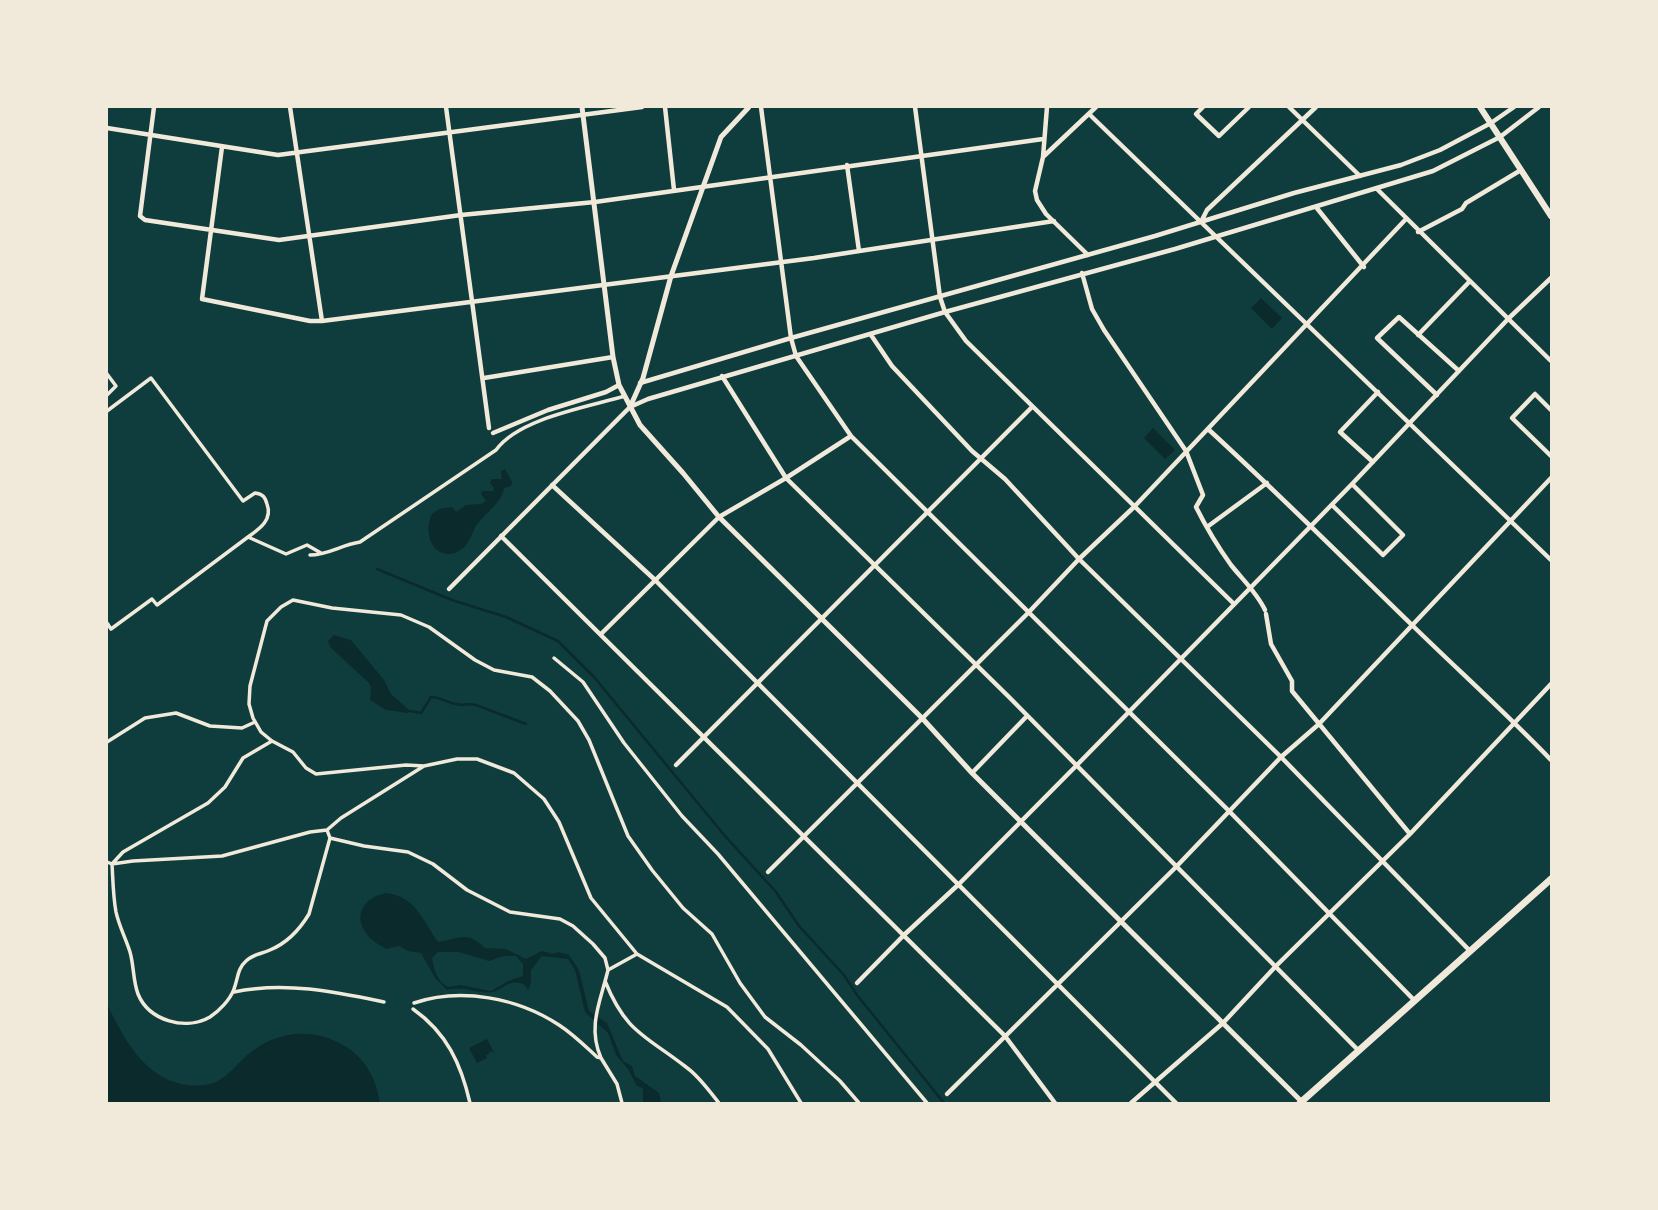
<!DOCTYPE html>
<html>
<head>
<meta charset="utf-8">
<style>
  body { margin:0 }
  #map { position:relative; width:1658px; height:1210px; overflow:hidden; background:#0f3d3e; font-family:"Archivo Narrow",sans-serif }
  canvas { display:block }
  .frame { position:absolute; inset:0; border:108px solid #f1e9da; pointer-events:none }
</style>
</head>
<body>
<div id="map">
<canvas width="1658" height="1210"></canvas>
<div class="frame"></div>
</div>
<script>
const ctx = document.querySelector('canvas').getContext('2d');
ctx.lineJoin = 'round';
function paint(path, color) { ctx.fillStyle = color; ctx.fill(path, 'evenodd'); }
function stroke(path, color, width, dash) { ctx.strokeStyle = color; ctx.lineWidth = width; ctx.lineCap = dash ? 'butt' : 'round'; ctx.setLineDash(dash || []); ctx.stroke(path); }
paint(new Path2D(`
  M1261,298L1282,318L1272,329L1251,308Z
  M1153,428L1175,450L1165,459L1144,438Z
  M505,469L512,482L511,486L504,488C502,502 488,511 479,522C470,532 472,545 457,552C434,562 422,533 432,514L439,509L452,507L456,512L466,505L481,504L486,501L481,494L482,491H493L494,488L490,483L492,479H502L501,471Z
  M334,635L351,640L384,680L391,694L410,711L408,713L386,710L370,700L371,687L368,682L330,647L328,641Z
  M387,893C416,897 423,921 438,942C460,939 466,930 485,948L506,949L526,959L542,951L552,954L558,952L569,955L579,970L589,1011L607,1023L623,1061L632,1066L635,1076L659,1093L661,1103H643V1088L637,1086L628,1069L616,1055L608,1033L585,1012L575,970L568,959L542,956L531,970V983L528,990C525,986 525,984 520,983C509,980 503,989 493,992C478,995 465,985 447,990L435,978L421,953L408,951L399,946L386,949C378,944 369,939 364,930C353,911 369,895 387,893ZM438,952H459L489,961L503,956H516L523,964V976L508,981L491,991L460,985L448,987C437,981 434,970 432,958Z
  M107,1004C124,1039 144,1078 186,1085C197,1086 208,1086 218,1081C229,1075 237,1064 246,1056C274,1031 313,1026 345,1046C366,1059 376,1079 380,1103H107Z
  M487,1039L495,1054L492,1051L486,1055L487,1058L477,1063L469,1048Z`), '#0a2a2b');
stroke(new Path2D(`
  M377,569L452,600L506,617L558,641L594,677L725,836L776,892L799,926L844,975L857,995L944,1103
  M410,711L421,713L431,697C441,697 447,703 456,704C463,706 468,703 476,705L526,724`), '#0a2a2b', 2.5);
stroke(new Path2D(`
  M107,374L116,386L107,395
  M107,411L151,378L243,501L255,493C263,494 265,497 267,504C273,520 259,529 248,537
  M310,555C328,555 341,545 360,542L496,450C519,418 588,407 625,396
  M107,623L111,629L152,599L157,605L248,537L286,554L307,545L321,553
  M554,658L583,682L624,743L682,816L718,854L927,1103
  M272,741L243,758L225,787L208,803L123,852L112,864C113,880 113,896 116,912C119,926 126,939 130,952C134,966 133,981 138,994C149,1021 186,1031 210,1017C219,1011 230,1000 234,989C238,979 237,969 246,961C253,954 262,954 270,950C287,943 300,929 309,914L330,838L327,830
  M107,742L145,718L176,713L210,726L242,728L255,722
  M424,766L406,765L316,774L306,768L293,752L272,741L261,732L253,718L249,704L250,686L267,621L281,607L293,600L332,608L401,615L429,627L475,660L494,670L532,677L550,691L578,721L589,740L628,836L652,870L683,908L712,934L740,983L765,1017L801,1045L840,1081L859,1103
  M330,838L364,846L408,852L433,864L467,890L510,912L560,919L573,926L593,944L605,958L608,970
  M107,862L112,864L133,861L222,856L310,832L327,830L341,818L424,766L457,759H477L514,773L544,799L559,822L591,898L637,954L727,1007L768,1049L801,1103
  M605,981C626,1033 645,1035 686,1067C699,1076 709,1091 719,1103
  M234,992C284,981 336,992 384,1002
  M414,1003C461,987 518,998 559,1025C573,1034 585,1046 597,1057L601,1058L617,1084L622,1103
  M413,1009C447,1033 461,1064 470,1103
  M601,1058C587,1026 601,1000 608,970L637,954`), '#f1e9da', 3.5);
stroke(new Path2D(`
  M154,107L140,216L145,220L279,240L461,215L595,202L1043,139
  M290,107L322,321
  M446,107L489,428
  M665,107L674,190
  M761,107L791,338L796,356L851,436L1229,811L1414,1000
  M915,107L940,297L945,312L966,341L1233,603
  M1047,107L1043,157L1035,191L1037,200L1046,214L1088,255
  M1203,107L1196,114L1219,136L1249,107
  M1289,107L1360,176
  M1089,114L1551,560
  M107,128L278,155L642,107
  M222,147L202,299L310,321H322L814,258L1054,221
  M1044,156L1096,107
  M847,165L859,251
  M1377,189L1551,361
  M1316,207L1364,267
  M1201,222L1207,210L1316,107
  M1418,232L1462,209L1466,203L1521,170
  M1082,273L1092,309L1104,330L1186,451L1203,495L1196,507C1206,527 1218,547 1231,565C1243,580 1257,593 1265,610
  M871,335L892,366L972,451L1005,479L1079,559L1281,757L1470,951
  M1418,335L1470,281
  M722,376L786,478L1009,697L1358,1050
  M484,378L613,357
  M640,383L791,338L1155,236L1294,193L1401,165L1440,150L1491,123L1514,107
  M1437,395L1377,338L1399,317L1459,371
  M1551,410L1535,394L1512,418L1551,456
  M1208,429C1278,493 1345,560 1413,626C1459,671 1507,714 1551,760
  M493,433L548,410L606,392L619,385
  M1373,462L1340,432L1378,392
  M552,485L654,579L1176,1103
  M1332,505L1383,555L1403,535L1352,484
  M1207,527L1267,483
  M501,536L1005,1036L1055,1103
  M449,589L630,407L648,399L945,312L1175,249L1433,171L1500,137L1539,107
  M1266,614L1271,644L1292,681V691L1410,834
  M601,634L719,517L786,478L851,436
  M676,765L1032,407
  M972,773L1027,716
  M768,872L1028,613L1079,559L1134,507L1406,219
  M857,983L904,935L959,884L1076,766L1352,484L1509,318L1551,278
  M947,1094L1176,867L1281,757L1319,724L1551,478
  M1131,1103L1223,1023L1276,966L1410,834L1551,684`), '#f1e9da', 4.5);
stroke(new Path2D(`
  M582,107L613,357L619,385L640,425L683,473L719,517L922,718L972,773L1302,1102
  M630,407L643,378L671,276L721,137L749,107`), '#f1e9da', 5);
stroke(new Path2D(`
  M1480,107L1551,216`), '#f1e9da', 6);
stroke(new Path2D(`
  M1300,1103L1551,879`), '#f1e9da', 7);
</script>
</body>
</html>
